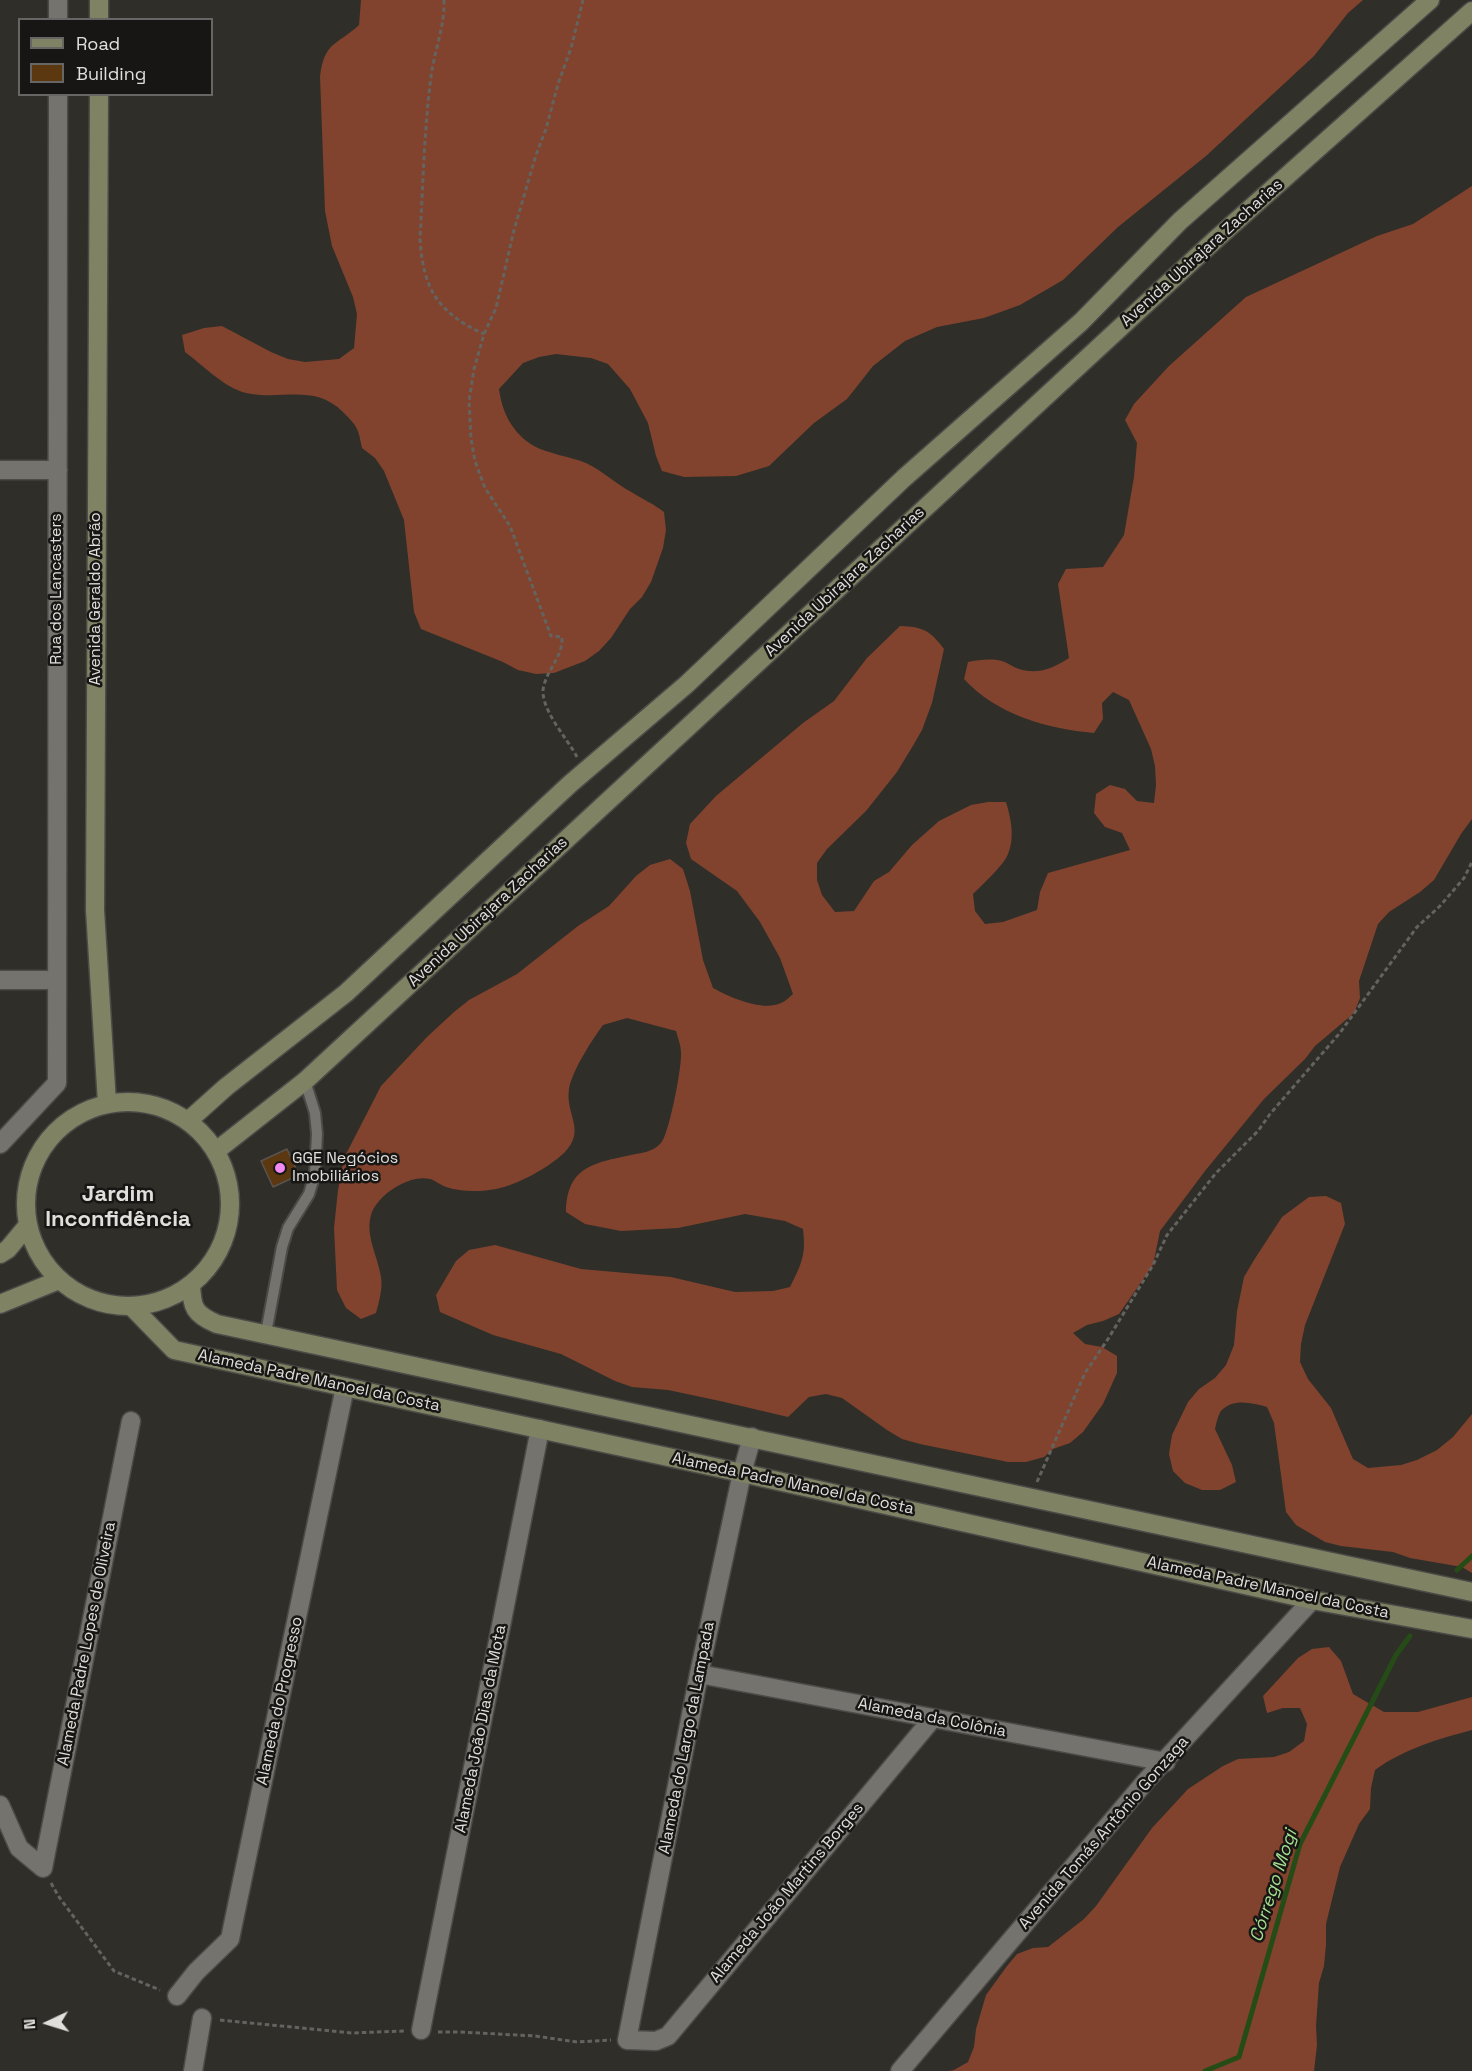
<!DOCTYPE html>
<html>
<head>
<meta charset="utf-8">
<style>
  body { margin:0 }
  #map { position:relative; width:1472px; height:2071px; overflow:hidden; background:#2f2e29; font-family:"Space Grotesk",sans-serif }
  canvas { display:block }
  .legend { position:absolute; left:18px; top:18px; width:195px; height:78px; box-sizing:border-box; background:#171614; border:2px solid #676664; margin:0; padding:8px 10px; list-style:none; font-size:18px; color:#e0dfdc }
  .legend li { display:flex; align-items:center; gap:12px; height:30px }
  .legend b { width:30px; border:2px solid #676664 }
  .north { position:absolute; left:18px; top:1993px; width:60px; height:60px; -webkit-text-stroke:4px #171614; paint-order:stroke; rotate:266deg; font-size:16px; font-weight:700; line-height:24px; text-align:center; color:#e0dfdc }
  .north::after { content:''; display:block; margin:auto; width:21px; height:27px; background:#e0dfdc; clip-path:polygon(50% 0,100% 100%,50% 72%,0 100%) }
</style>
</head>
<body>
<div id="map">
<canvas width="1472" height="2071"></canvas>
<ul class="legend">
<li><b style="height:8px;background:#808264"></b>Road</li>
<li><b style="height:16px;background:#5c3810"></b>Building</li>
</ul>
<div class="north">N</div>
</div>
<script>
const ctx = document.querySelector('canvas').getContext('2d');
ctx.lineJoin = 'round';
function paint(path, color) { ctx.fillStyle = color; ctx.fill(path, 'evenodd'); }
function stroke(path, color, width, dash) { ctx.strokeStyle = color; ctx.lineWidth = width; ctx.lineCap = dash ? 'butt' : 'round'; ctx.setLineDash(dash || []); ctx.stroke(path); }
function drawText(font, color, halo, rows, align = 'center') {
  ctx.font = font + ' "Space Grotesk",sans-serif'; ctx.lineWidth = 5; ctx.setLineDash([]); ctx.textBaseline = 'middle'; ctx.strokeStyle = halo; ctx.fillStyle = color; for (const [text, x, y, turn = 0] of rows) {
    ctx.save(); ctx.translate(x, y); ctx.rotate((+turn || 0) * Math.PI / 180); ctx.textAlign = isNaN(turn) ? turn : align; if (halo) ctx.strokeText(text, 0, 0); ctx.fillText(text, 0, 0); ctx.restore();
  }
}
paint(new Path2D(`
  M361,0H1363L1348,13L1314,56L1206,156L1118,227L1063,280L1020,305L984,318L937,327L905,341L873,366L847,399L814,423L769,466L736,476L684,477L662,471L656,456L648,423L630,389L608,364L591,358L556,354L539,357L523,363L499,389C502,412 512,433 534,446C546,453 571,457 586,463C603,471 616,484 633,493C644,500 654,504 664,512L666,530L663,548L651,582L642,597L630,609L611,638L599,651L585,661L554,673L536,674L518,670L503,662L421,629L414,612L404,520L384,471L375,458L362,448C358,428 358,427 343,412C313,383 282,401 246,393C223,387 204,366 185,352L182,335L204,328L222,326L271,352L288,359L305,362L339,359L354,348L357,314L353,297L332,246L325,211L320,76C325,41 336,46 359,25Z
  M1472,186V819L1461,834L1434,880L1420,892L1389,912L1378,924L1359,981L1360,998L1354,1013L1315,1046L1305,1059L1264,1099L1205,1171L1160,1231L1153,1265L1119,1314L1103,1321L1087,1325L1073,1333L1085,1344L1102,1347L1117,1356V1373L1103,1404L1083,1432L1070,1443L1053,1449L1044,1457L1026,1462H1008L920,1444L902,1439L887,1430L842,1398L826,1394L809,1397L788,1417L720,1401L668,1390L632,1387L615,1381L561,1354L493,1335L440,1312L436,1295L456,1261L469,1250L495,1245L581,1269L671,1277L735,1292L773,1291L790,1287C802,1263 806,1255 803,1229L785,1221L745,1214L678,1228L621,1231L585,1224L566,1212C567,1167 593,1163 631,1155C641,1153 653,1152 661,1143C669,1135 682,1067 681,1053C681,1046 678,1038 676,1031L627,1018L603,1025C592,1040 572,1071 569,1089C565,1115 587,1130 564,1153C548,1168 517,1185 496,1189C481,1192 460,1192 446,1187C440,1185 435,1180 430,1179C409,1174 377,1195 371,1215C365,1236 378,1256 381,1277C383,1288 379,1302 376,1313L361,1319L346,1308L337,1290L334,1228L338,1190L344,1158L381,1086L427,1037L454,1012L469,1000L517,974L578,926L609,906L636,876L650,865L670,859L683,869L690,891L703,960L713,988C729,997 763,1012 781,1003C786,1001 789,997 793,994L780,958L760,922L737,891L691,859L686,843L690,824L716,796L803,723L834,701L867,658L900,626C923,627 930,630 944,649L932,703L922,730L914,744L897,772L866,811L827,849L817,863V880L822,895L835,912L854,911L874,881L889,872L912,845L939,821L971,805L988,802H1006C1011,818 1015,838 1008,854C1004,865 982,885 973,894L975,911L985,924L1003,922L1037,910L1040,892L1048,873L1130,850L1122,833L1105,827L1094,813L1096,794L1110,785L1125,789L1137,801L1154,803L1156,785L1155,766L1151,749L1129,700L1113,692L1102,703L1103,719L1094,733C1047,729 996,714 964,679L968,662C979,660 990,658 1002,661C1008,663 1013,667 1019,669C1039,675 1053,668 1069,658L1058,584L1066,569L1103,567L1124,535L1134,477L1137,443L1125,420L1134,404L1169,366L1246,297L1377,236L1413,224Z
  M1326,1196L1341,1203L1345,1224L1305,1325L1301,1344L1300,1362L1308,1379L1331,1408L1353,1459L1368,1468L1401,1465L1417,1460L1437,1450L1453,1437L1472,1414V1573L1462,1567L1410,1558L1393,1552L1341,1546L1325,1542L1296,1525L1286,1512L1274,1423L1267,1407C1252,1403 1233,1398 1221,1411C1218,1415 1216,1424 1215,1429L1232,1465L1236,1482L1220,1490H1202L1185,1483L1173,1471L1169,1454L1172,1435L1188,1402L1199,1389L1215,1378L1226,1365L1234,1345L1237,1311L1244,1277L1254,1260L1282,1217L1309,1197Z
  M1329,1647L1341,1661L1353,1694L1384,1712H1418L1472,1697V1730C1438,1739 1404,1749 1375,1770L1371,1788L1370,1809L1359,1824L1340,1867L1326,1924V1945L1324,1966L1319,1983L1316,2026L1317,2045L1314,2071H949L954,2070L968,2062L974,2047L976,2029L986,1995L1007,1966L1017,1954L1033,1948L1048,1947L1084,1919L1096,1906L1152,1828L1188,1789L1223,1766L1238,1759L1274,1757L1289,1752L1304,1741L1307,1724L1300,1708H1283L1267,1713L1263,1696L1298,1658L1312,1649Z`), '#81432d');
stroke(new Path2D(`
  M1457,1570L1472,1556
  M1205,2071L1239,2057L1300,1844L1396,1655L1410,1636`), '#254c17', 5);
const building = new Path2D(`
  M287,1149L299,1175L273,1187L261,1161Z`);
paint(building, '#5c3810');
stroke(building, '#585450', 1.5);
const lane = new Path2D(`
  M266,1333L282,1247L288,1228L309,1194L315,1174L317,1134L315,1113L305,1081`);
const street = new Path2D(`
  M58,20V0
  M0,470H58
  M0,980H57
  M0,1144L57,1083L58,94
  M752,1437L742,1473L699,1674L627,2040L656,2041L668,2036L933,1718
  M699,1674L1166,1762
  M0,1805L19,1848L43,1868L131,1421
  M177,1996L196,1972L230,1939L345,1387
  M421,2030L540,1429
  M193,2071L202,2018
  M900,2071L1145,1782L1312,1600`);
const secondary = new Path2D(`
  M99,20V0
  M99,94L95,910L107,1103
  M26 1204a102 102 0 1 1 204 0a102 102 0 1 1-204 0Z
  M188,1121L226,1087L346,993L570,784L687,684L904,478L1081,322L1180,221L1430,0
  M216,1151L305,1081L1215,240L1472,11
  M0,1254L8,1249L28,1225
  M191,1284C192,1308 194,1314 217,1324L1472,1592
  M0,1304L59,1280
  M132,1307L174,1350L742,1473L1312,1600L1472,1629`);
stroke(lane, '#4b4a47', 14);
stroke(street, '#4b4a47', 21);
stroke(secondary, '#4b4a47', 21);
stroke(new Path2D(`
  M444,0C445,26 434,52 431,77C424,131 423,185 420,239C423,289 438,313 484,334
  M577,757C568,739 537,706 544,685C549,667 563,656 562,637L551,636L510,526L485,488L475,461L471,439L469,401L474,369L484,334L496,308L514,230L536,155L546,129L558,84L571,48L583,0
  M1037,1482L1085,1373L1108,1339L1153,1265L1167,1235L1216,1173L1258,1131L1270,1114L1339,1034L1417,927L1440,906L1464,878L1472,862
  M51,1883L59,1897L114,1971L160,1990
  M220,2020L352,2033L404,2031
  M438,2032H460L535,2036L577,2042L611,2040`), '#64635f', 3, [4.5, 3]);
stroke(lane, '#74736e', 10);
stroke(street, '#74736e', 18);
stroke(secondary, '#808264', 18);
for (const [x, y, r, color] of [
  [280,1168,6,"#f18af3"]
]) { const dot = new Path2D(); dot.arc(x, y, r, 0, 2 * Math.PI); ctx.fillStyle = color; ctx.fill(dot); stroke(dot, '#171614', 2); }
drawText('16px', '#e0dfdc', '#171614', [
  ["Avenida Ubirajara Zacharias",1202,253,-42],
  ["Avenida Ubirajara Zacharias",845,582,-43],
  ["Rua dos Lancasters",57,589,-90],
  ["Avenida Geraldo Abrão",96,599,-90],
  ["Avenida Ubirajara Zacharias",488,912,-43],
  ["Alameda Padre Manoel da Costa",319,1381,12],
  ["Alameda Padre Manoel da Costa",793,1484,12],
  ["Alameda Padre Manoel da Costa",1268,1588,12],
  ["Alameda Padre Lopes de Oliveira",87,1644,-79],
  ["Alameda do Progresso",280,1701,-78],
  ["Alameda da Colônia",932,1718,11],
  ["Alameda João Dias da Mota",481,1729,-79],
  ["Alameda do Largo da Lampada",687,1738,-79],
  ["Avenida Tomás Antônio Gonzaga",1104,1833,-49],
  ["Alameda João Martins Borges",787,1893,-50]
]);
drawText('16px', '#e0dfdc', '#171614', [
  ["GGE Negócios",292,1159],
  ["Imobiliários",292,1177]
], 'left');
drawText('italic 18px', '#a3de90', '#171614', [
  ["Córrego Mogi",1274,1886,-72]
]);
drawText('bold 22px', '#e0dfdc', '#171614', [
  ["Jardim",118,1195],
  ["Inconfidência",118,1220]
]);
</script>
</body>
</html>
